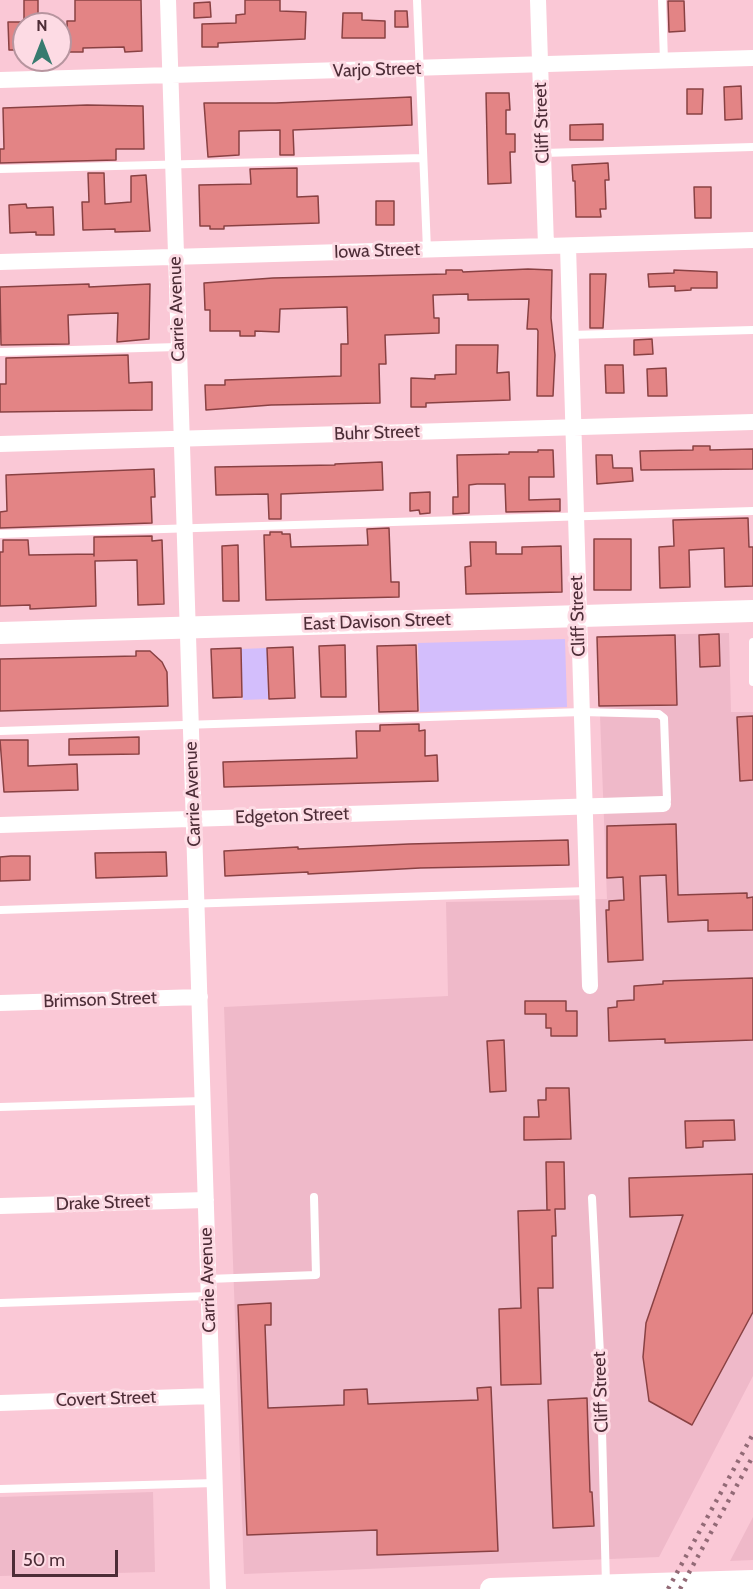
<!DOCTYPE html>
<html>
<head>
<meta charset="utf-8">
<style>
  body { margin:0 }
  #map { position:relative; width:753px; height:1589px; overflow:hidden; background:#fac8d6; font-family:Cabin,sans-serif }
  canvas { display:block }
  .north { position:absolute; left:12px; top:12px; width:60px; height:60px; box-sizing:border-box; background:#fddbe4; border:2px solid #b7959f; border-radius:50%; rotate:0deg; font-size:16px; font-weight:700; line-height:24px; text-align:center; color:#4d2d37 }
  .north::after { content:''; display:block; margin:auto; width:21px; height:27px; background:#377b6f; clip-path:polygon(50% 0,100% 100%,50% 72%,0 100%) }
  .scale { position:absolute; left:12px; top:1550px; width:106px; height:27px; box-sizing:border-box; border:3px solid #4d2d37; border-top:0; padding-left:8px; font-size:18px; line-height:21px; white-space:nowrap; color:#4d2d37; -webkit-text-stroke:4px #fddbe4; paint-order:stroke }
</style>
</head>
<body>
<div id="map">
<canvas width="753" height="1589"></canvas>
<div class="north">N</div>
<div class="scale">50 m</div>
</div>
<script>
const ctx = document.querySelector('canvas').getContext('2d');
ctx.lineJoin = 'round';
function paint(path, color) { ctx.fillStyle = color; ctx.fill(path, 'evenodd'); }
function stroke(path, color, width, dash) { ctx.strokeStyle = color; ctx.lineWidth = width; ctx.lineCap = dash ? 'butt' : 'round'; ctx.setLineDash(dash || []); ctx.stroke(path); }
function drawText(font, color, halo, rows, align = 'center') {
  ctx.font = font + ' Cabin,sans-serif'; ctx.lineWidth = 6; ctx.setLineDash([]); ctx.textBaseline = 'middle'; ctx.strokeStyle = halo; ctx.fillStyle = color; for (const [text, x, y, turn = 0] of rows) {
    ctx.save(); ctx.translate(x, y); ctx.rotate((+turn || 0) * Math.PI / 180); ctx.textAlign = isNaN(turn) ? turn : align; if (halo) ctx.strokeText(text, 0, 0); ctx.fillText(text, 0, 0); ctx.restore();
  }
}
paint(new Path2D(`
  M729,633L731,712H753V1376L659,1557L244,1574L224,1007L448,996L446,902L607,899L597,636Z
  M153,1492L155,1572L0,1576V1497Z
  M753,1517V1560L730,1561Z`), '#efb9c9');
paint(new Path2D(`
  M565,639L567,707L420,712L418,643Z
  M267,648L268,699L243,700L241,649Z`), '#d3befc');
const building = new Path2D(`
  M24,0H38V24H24V50H9L8,22H24Z
  M75,0H141L142,51L125,52L124,47L83,48V52H68L67,21H75Z
  M245,0H280V11L306,12L305,39L218,43V47H202V24L236,23V15L245,14Z
  M668,1H684L685,31L669,32Z
  M210,2L211,17L194,18V3Z
  M395,11H407L408,27H395Z
  M343,13H362V20L385,21V38H342Z
  M741,86L742,119L725,120L724,87Z
  M687,89H703L702,114H687Z
  M486,93H509L510,110H506V134H515V152H510L511,183L488,184Z
  M411,97L412,125L293,130L294,155H280V130L239,131V155L208,157L204,103H276Z
  M87,105L143,106L144,149H116V160L0,163V149H4L3,108Z
  M603,124V140H570V125Z
  M608,163L609,180H605L606,209H600L601,217H576L575,181H573L572,165Z
  M297,168V197L318,196L319,223L224,226V229H210V226H200L199,185L251,184L250,169Z
  M88,173H104L105,204L131,202V176L146,175L150,231L115,232V229L83,230L82,202H89Z
  M694,187H711V218H695Z
  M376,201H394V225H376Z
  M26,204L27,208L53,207L54,235H36V232L10,233L9,205Z
  M528,269L552,270L551,318L555,355L553,396H537L538,331L537,329H527L529,299L468,300V294L433,295L434,318H439V333L385,335L386,364H379L380,403L271,405L206,410L205,385H225V380L341,376V344H348L347,307L280,309L279,332L255,331V336H240V331H210V310H205L204,283L273,278L446,274V270H462L463,272Z
  M674,270L717,272V288H691V290L675,291V286L649,287L648,274L674,273Z
  M590,274H606L603,328H590Z
  M89,284V287L150,284L149,339L117,342L118,313L90,314L68,315L69,344L1,345L0,287Z
  M652,339L653,354L634,355V340Z
  M456,345H498L497,373L509,372L510,400L426,403V407H411V378L435,379V375L456,374Z
  M128,355L129,383L152,382V410L0,412V384H6V358Z
  M605,365H623L624,393H606Z
  M666,368L667,396H648L647,369Z
  M693,446H710V450L753,449V469L641,470L640,451L693,450Z
  M538,450H553L554,477H529V500L560,499V511L506,512L505,484H477L469,485V513L453,514V497H458L457,455L509,454V452H538Z
  M596,455H612L613,468H632L633,481L597,484Z
  M382,462L383,490L281,494V519H269L268,494L216,495L215,467L335,465V464Z
  M154,469L155,497H151L152,523L0,528V512L7,511L6,475Z
  M430,492V513L420,514L419,510L410,511V493Z
  M748,518L749,547H753V586L725,587L724,548L689,550L690,587L660,588L659,547L674,546L673,520Z
  M389,528L391,582H399V597L266,600L264,535H270V532H282V534H290L291,547L368,545L367,529Z
  M152,536V541L162,540L164,604L138,605L137,560L95,561L96,606L30,609V605L0,606V552H3V540H28L29,555L94,554V556V537Z
  M594,539H631V590H594Z
  M470,542H496V554H522V547L561,546L562,592L466,594L465,567L471,566Z
  M238,545L239,601H223L222,546Z
  M719,634L720,666L700,667L699,635Z
  M675,635L677,705L599,706L597,637Z
  M345,645L346,697H321L319,646Z
  M416,645L418,711L379,712L377,646Z
  M293,647L295,698L269,699L267,648Z
  M241,648L242,697L213,698L211,649Z
  M136,651H150L162,662L167,672L168,706L0,711V659L136,656Z
  M753,716V780L740,781L737,717Z
  M419,724V731L425,730V756L437,755L438,781L224,787L223,762L357,758L356,731H380V725Z
  M139,737V754L69,755V739Z
  M0,740H28V766L77,764L78,790L4,792Z
  M676,824L678,895L747,893V898L753,897V930L708,931V920L668,922L666,875L640,876L643,960L608,962L606,910H609V901L624,900L623,877L607,878V826Z
  M568,840L569,865L420,868L308,874V872L225,876L224,851L298,847V849L409,844Z
  M166,852L167,876L96,878L95,853Z
  M11,856H30V880L0,881V857Z
  M753,978V1040L665,1043V1039L609,1041L608,1008L617,1007V1001L634,1000V986L663,984V981Z
  M525,1001H566V1011H577V1036H551V1028H546V1014H525Z
  M504,1040L506,1091L490,1092L487,1041Z
  M546,1088H569L571,1139L524,1140V1117H539L538,1100H546Z
  M734,1120L735,1140L703,1141V1147L686,1148L685,1121Z
  M546,1162H564L565,1209H555L556,1236H552L553,1288H538L541,1384L501,1385L499,1309L521,1308L518,1211L550,1210H547Z
  M753,1174V1312L692,1425L649,1401L643,1357L646,1323L683,1215L630,1217L629,1178Z
  M271,1303V1325H265L268,1408L344,1405V1390L367,1389L368,1404L478,1400L477,1388L491,1387L498,1551L377,1555V1530L247,1535L238,1305Z
  M587,1398L590,1492H592L594,1526L553,1528L548,1400Z`);
paint(building, '#e38485');
stroke(building, '#894143', 1.5);
stroke(new Path2D(`
  M417,0L427,250
  M662,0L664,61
  M543,153L753,147
  M0,169L423,158
  M570,335L753,330
  M0,352L178,347
  M0,534L753,511
  M753,642V682
  M0,731L582,712L659,714L664,718L667,800L663,804
  M0,910L587,891
  M0,1107L203,1101
  M592,1198L600,1354L606,1585
  M208,1279L316,1275L314,1197
  M0,1303L209,1296
  M0,1489L215,1483`), '#fff', 8);
stroke(new Path2D(`
  M168,0L218,1589
  M538,0L546,246
  M0,80L753,58
  M568,246L590,986
  M0,262L753,240
  M0,444L753,422
  M0,825L663,804
  M0,1003L200,997
  M0,1206L206,1200
  M0,1403L212,1396`), '#fff', 16);
stroke(new Path2D(`
  M0,633L753,611
  M491,1589L753,1581`), '#fff', 22);
stroke(new Path2D(`
  M668,1589L753,1434
  M680,1589L753,1456`), '#926a76', 4.5, [3, 6]);
drawText('18px', '#4d2d37', '#fddbe4', [
  ["Varjo Street",377,70,-2],
  ["Cliff Street",542,123,-92],
  ["Iowa Street",377,251,-2],
  ["Carrie Avenue",177,309,-92],
  ["Buhr Street",377,433,-2],
  ["Cliff Street",578,616,-92],
  ["East Davison Street",377,622,-2],
  ["Carrie Avenue",193,794,-92],
  ["Edgeton Street",292,816,-2],
  ["Brimson Street",100,1000,-2],
  ["Drake Street",103,1203,-2],
  ["Carrie Avenue",208,1280,-92],
  ["Cliff Street",601,1392,-92],
  ["Covert Street",106,1399,-2]
]);
</script>
</body>
</html>
